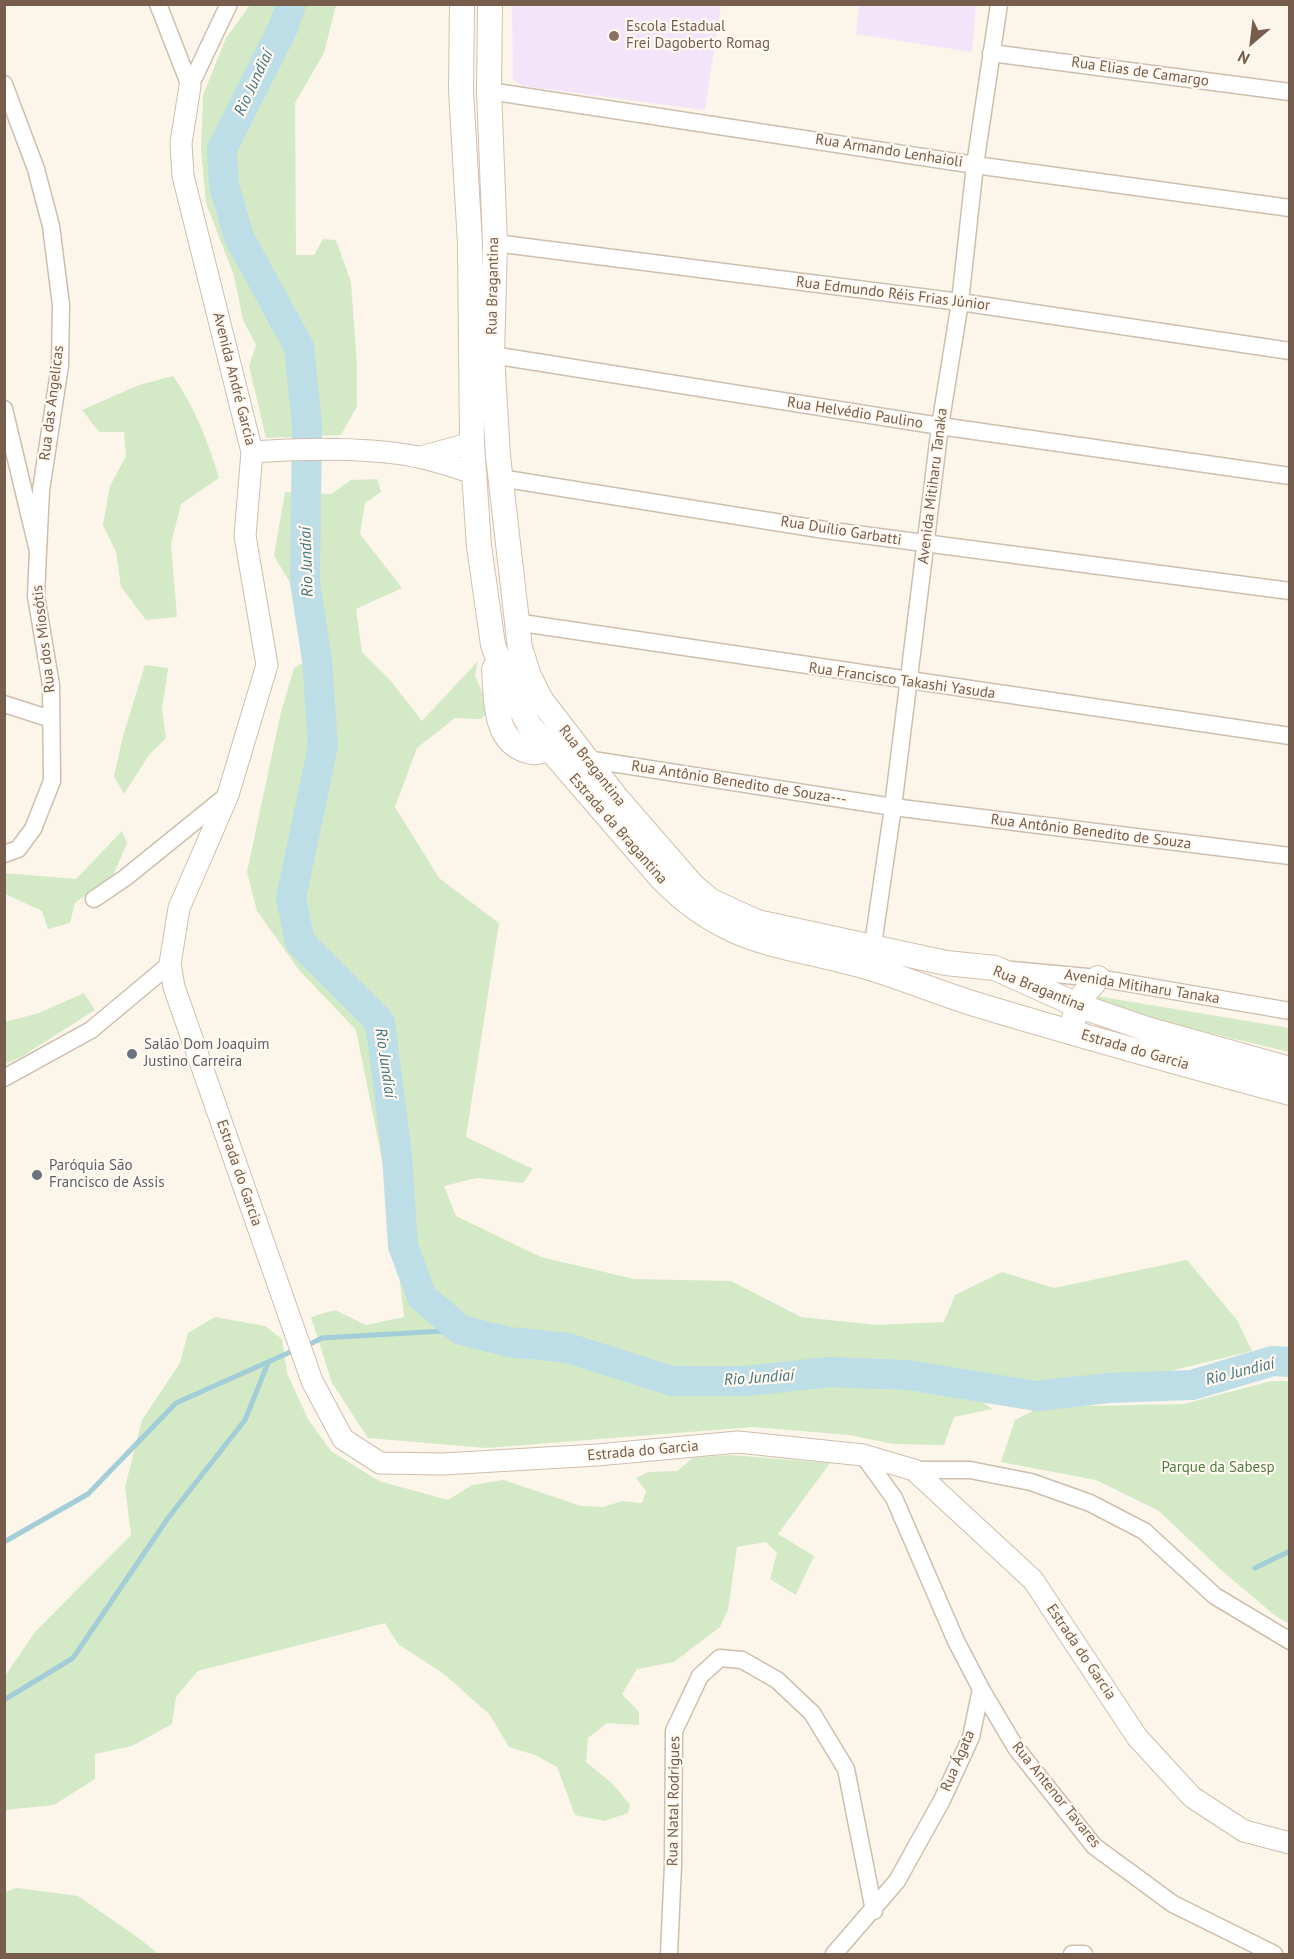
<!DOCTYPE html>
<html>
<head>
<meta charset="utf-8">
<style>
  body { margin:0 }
  #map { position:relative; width:1294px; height:1959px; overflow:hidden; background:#fcf5e9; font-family:"PT Sans",sans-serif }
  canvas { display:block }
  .frame { position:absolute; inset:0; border:6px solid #765d4c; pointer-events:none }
  .north { position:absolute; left:1222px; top:12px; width:60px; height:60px; -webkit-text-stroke:4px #fff9ef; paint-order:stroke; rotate:208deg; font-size:16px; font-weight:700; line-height:24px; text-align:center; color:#765d4c }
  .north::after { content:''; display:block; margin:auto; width:21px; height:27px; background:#765d4c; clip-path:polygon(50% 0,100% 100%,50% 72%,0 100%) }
</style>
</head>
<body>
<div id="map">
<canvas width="1294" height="1959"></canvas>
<div class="frame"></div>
<div class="north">N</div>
</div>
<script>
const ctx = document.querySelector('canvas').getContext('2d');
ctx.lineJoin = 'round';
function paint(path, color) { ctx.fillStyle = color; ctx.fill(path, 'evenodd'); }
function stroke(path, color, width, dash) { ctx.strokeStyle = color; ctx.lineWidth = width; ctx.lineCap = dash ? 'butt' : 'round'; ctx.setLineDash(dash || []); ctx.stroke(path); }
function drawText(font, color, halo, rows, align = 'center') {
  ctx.font = font + ' "PT Sans",sans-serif'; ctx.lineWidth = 4.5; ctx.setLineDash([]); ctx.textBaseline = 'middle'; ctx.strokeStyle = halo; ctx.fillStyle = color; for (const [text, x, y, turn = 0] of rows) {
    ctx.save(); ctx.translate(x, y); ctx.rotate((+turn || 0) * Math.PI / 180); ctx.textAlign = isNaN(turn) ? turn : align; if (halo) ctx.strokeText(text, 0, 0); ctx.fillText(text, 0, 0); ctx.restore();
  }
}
paint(new Path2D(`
  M512,5H721L705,110L523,86L513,80Z
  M859,5H976L972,52L856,34Z`), '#f2e5f9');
paint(new Path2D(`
  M250,5H336L324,53L295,103L296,255H314L323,239L336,240L351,282L357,365V406L341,435L266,438L249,366L256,345L243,320L234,276L206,203L201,150L203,95L226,38Z
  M173,376C195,407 208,442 219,478L181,504L171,544L177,617L146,620L121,587L116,552L103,525L110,486L126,456L124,432H99L82,410L139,385Z
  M377,479L381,492L365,503L360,534L402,588L356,609L362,652L390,680L422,721L478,661L475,675L489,710L481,719L455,718L417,748L395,807L439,878L499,923L466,1137L533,1169L523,1183L477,1178L444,1186L456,1216L541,1257L634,1279L731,1281L801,1317L877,1325L944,1322L955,1295L1002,1272L1054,1288L1187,1260L1237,1320L1252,1351L1158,1374L1047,1382L941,1370L992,1409L954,1417L944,1445L894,1444L849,1435L753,1427L486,1448L368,1438L332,1383L311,1317L335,1310L366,1325L404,1317L392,1210L356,1030L299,970L257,911L247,872L281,712L294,668L329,647L274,556L285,492L331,494L351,480Z
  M145,665L168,668L162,709L166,738L149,755L124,794L114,776L123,736Z
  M122,831L127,843L113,876L75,903L70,923L48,929L42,911L5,894L4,873L76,879Z
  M84,993L95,1010L21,1057L5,1064V1022L39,1013Z
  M1096,996L1289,1028V1052L1093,1005Z
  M215,1317L265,1326L282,1339L287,1373L308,1419L331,1451L379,1481L448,1500L472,1485L503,1480L581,1506L604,1507L622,1501L642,1503L646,1491L636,1478L648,1472L677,1471L693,1458L730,1455L830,1463L778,1534L814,1556L796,1595L770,1579L777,1553L766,1542L737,1547L728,1610L720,1627L674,1662L637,1669L622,1694L639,1712V1725L607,1723L588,1738L586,1762L613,1784L630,1805L628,1813L604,1821L575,1815L557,1767L535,1755L509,1747L490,1715L444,1674L398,1644L385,1623L198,1671L176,1697L172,1724L132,1746L95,1754V1779L54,1805L5,1810V1676L35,1632L131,1535L125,1487L142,1420L180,1363L188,1333Z
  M1271,1381H1289V1624L1273,1614L1221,1570L1159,1511L1096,1480L1001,1462L1015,1420L1040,1407L1184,1404Z
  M17,1888L78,1896L140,1939L158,1954H5V1892Z`), '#d4eac7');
stroke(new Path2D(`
  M306,1346L322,1338L461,1330
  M4,1542L88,1494L176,1403L297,1349
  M1255,1568L1290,1551
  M4,1700L73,1658L168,1518L245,1420L268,1363`), '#a3cdd7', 5);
stroke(new Path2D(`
  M291,4L283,28L222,149L224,185L239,237L299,347L307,424L305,582L317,660L323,746L291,898L300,942L380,1022L397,1155L403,1246L422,1297L461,1330L509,1342L568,1348L672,1381H746L829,1372L908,1375L1036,1396L1109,1388L1192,1385L1273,1361L1290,1362`), '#bddee6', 30);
const minor = new Path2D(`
  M158,4L190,86
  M991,53L1290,92
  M4,84L36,169L51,226L61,305L60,365L41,490L38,551
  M190,86L229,4
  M489,91L975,165L1290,208
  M495,243L960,302L1290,351
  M492,355L940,426L1290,476
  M4,409L38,551L36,596L51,685L52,781L33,829L18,849L4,854
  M500,478L825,530L1290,591
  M515,622L1290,736
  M4,704L51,719
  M586,759L893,807L1290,856
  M94,899L125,878L225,797
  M871,958L893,807L940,426L960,302L975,165L999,4
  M1012,970L1098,978L1290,1011
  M4,1078L91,1030L170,964
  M863,1455L894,1498L956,1641L981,1689L1016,1748L1094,1846L1173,1904L1274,1954
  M914,1470H970L1031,1482L1090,1503L1144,1531L1215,1596L1290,1641
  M669,1954L673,1865L674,1731L700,1676L720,1658L742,1660L777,1680L812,1713L846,1769L874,1911
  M834,1954L897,1881L942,1800L971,1737L981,1689
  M1072,1954H1084`);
const tertiary = new Path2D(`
  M190,86L181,143L183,176L252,452L245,536L267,665L228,795L179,908L170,964L174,987L312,1381L343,1439L380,1463L443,1464L597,1455L738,1442L863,1455L914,1470L1033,1580L1137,1737L1192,1797L1244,1831L1290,1843
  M252,452C302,448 374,447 423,458C440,462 458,468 476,474
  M421,457L472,443`);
const secondary = new Path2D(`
  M462,4L461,90L470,244L472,443L479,546L493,645L508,684L529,725L661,878C729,948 784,943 870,968C906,979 942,994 978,1005C1081,1036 1186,1065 1290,1093
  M490,4L489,91L495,243L492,355L498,456L520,648L529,676L541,700L615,796L693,886L711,901L757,922L946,963L995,968L1077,1005L1147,1029L1290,1069
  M494,669C496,697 493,742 528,751C540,755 548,748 555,738
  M1074,1019L1078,1001L1098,978`);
stroke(minor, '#cebeae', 19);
stroke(tertiary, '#cebeae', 23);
stroke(secondary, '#d3c0ae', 26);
stroke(minor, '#fff', 16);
stroke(tertiary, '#fff', 21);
stroke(secondary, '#fff', 24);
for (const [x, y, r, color] of [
  [614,36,6,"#8d6e63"],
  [132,1054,6,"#6b7280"],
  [37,1175,6,"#6b7280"]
]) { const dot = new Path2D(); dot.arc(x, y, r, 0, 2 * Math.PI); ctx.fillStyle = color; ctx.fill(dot); stroke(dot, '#fff9ef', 2); }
drawText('15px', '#785e54', '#fff9ef', [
  ["Escola Estadual",626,27],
  ["Frei Dagoberto Romag",626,44]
], 'left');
drawText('15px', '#765d4c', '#fff9ef', [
  ["Rua Elias de Camargo",1140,72,8],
  ["Rua Armando Lenhaioli",889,151,9],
  ["Rua Bragantina",493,286,-89],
  ["Rua Edmundo Réis Frias Júnior",893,294,7],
  ["Avenida André Garcia",234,379,76],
  ["Rua das Angelicas",52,403,-83],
  ["Rua Helvédio Paulino",855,413,9],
  ["Avenida Mitiharu Tanaka",933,486,-83],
  ["Rua Duílio Garbatti",841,531,9],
  ["Rua dos Miosótis",44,639,-97],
  ["Rua Francisco Takashi Yasuda",902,681,8],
  ["Rua Bragantina",592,766,52],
  ["Rua Antônio Benedito de Souza---",739,783,9],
  ["Estrada da Bragantina",618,829,49],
  ["Rua Antônio Benedito de Souza",1091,832,7],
  ["Avenida Mitiharu Tanaka",1142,987,9],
  ["Rua Bragantina",1039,989,22],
  ["Estrada do Garcia",1135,1050,16],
  ["Estrada do Garcia",239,1173,71],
  ["Estrada do Garcia",643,1451,-5],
  ["Estrada do Garcia",1081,1652,56],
  ["Rua Ágata",958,1761,-67],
  ["Rua Antenor Tavares",1056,1795,51],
  ["Rua Natal Rodrigues",674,1801,-89]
]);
drawText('15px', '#5b616d', '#fff9ef', [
  ["Salão Dom Joaquim",144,1045],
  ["Justino Carreira",144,1062],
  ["Paróquia São",49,1166],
  ["Francisco de Assis",49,1183]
], 'left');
drawText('15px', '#537c44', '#fff9ef', [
  ["Parque da Sabesp",1218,1468]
]);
drawText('italic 16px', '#437582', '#fff9ef', [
  ["Rio Jundiaí",254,83,-65],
  ["Rio Jundiaí",307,562,-92],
  ["Rio Jundiaí",385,1063,82],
  ["Rio Jundiaí",1240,1372,-14],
  ["Rio Jundiaí",759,1378,-4]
]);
</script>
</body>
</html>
